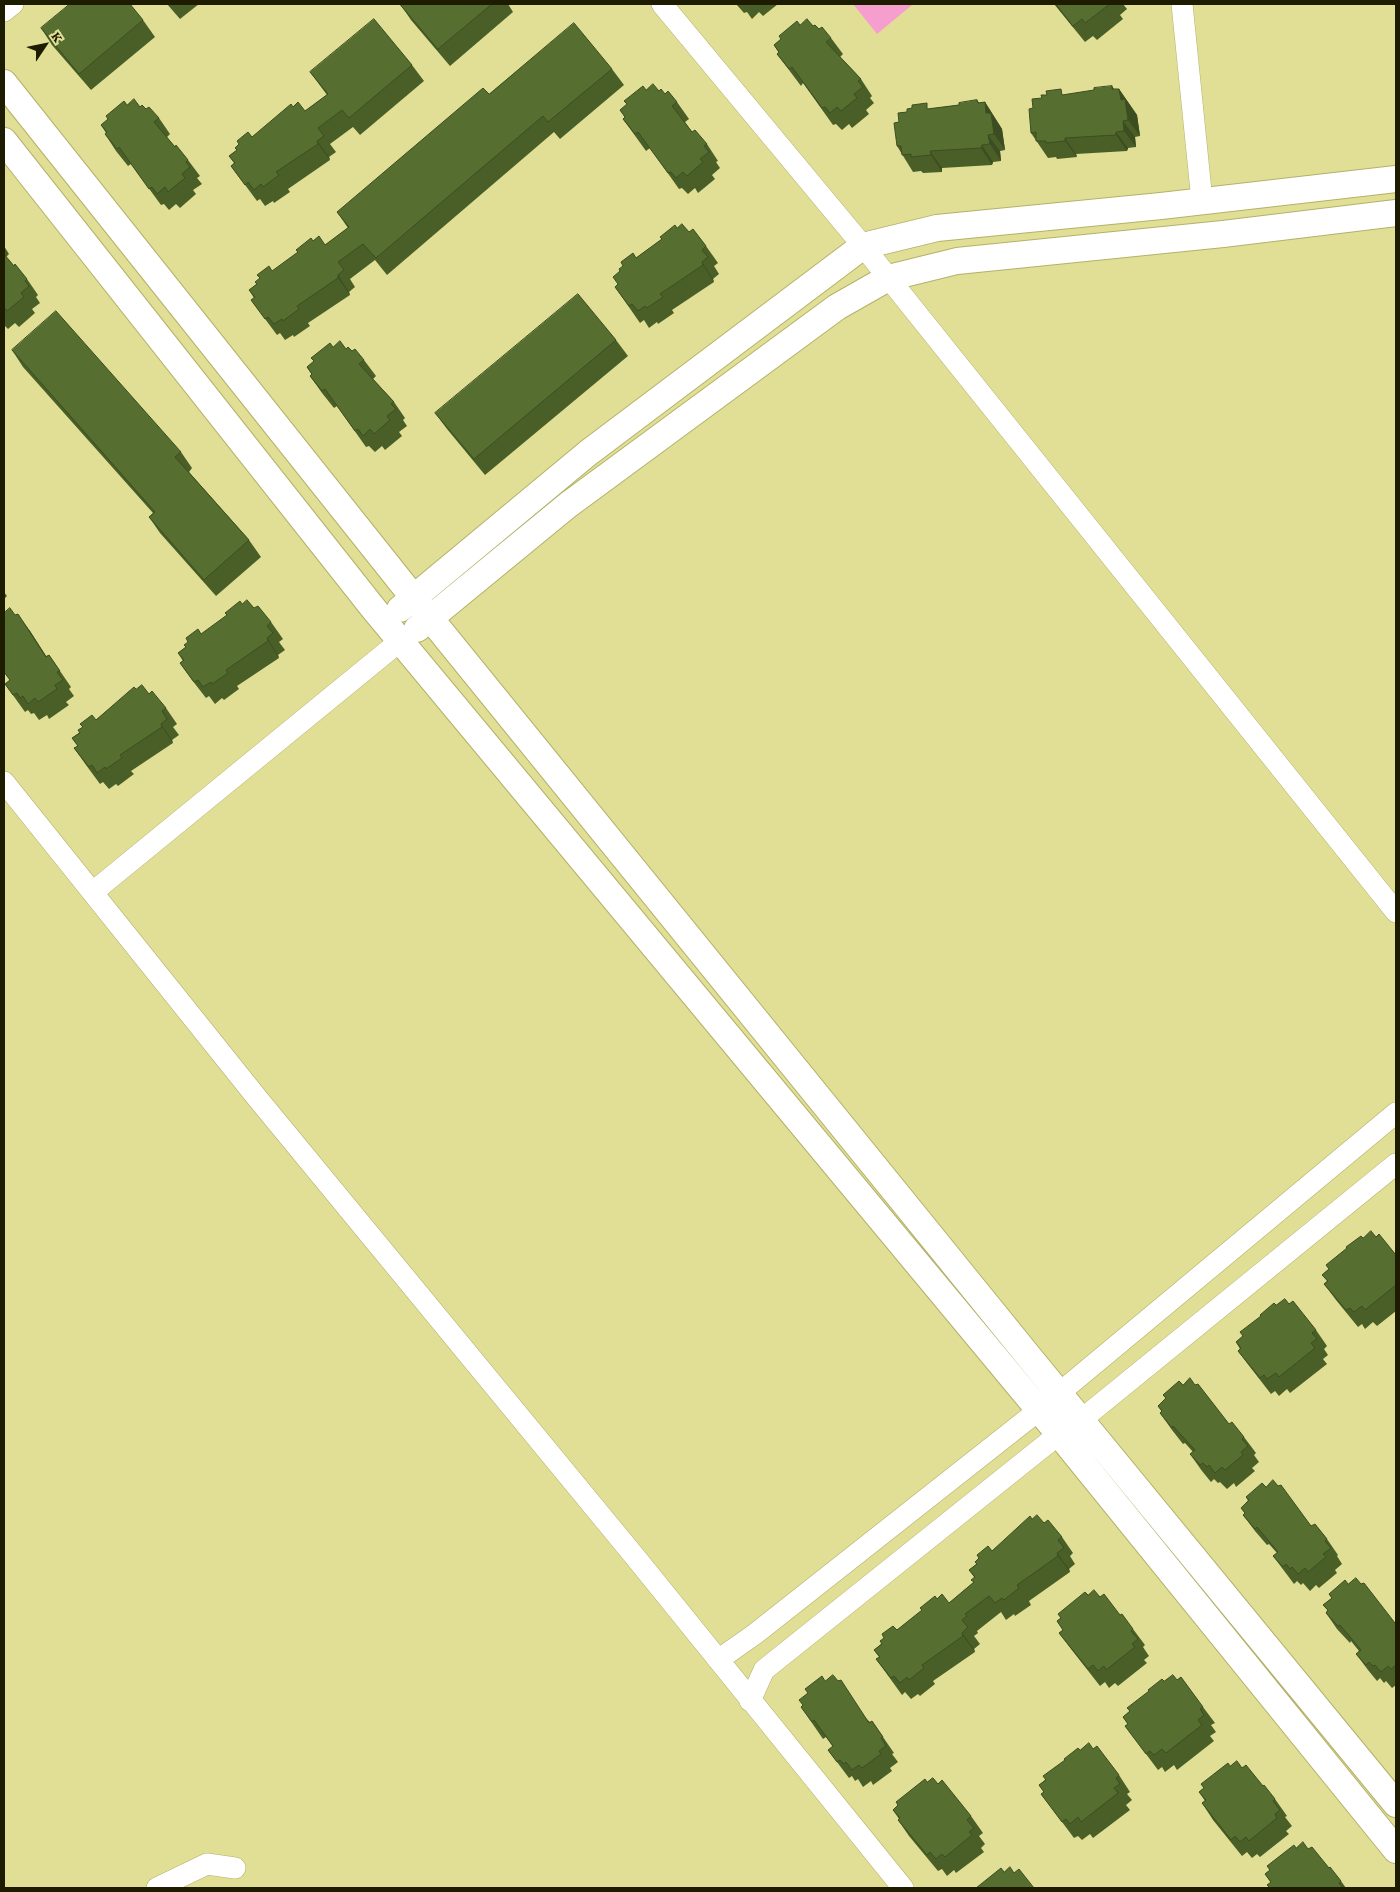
<!DOCTYPE html>
<html>
<head>
<meta charset="utf-8">
<style>
  body { margin:0 }
  #map { position:relative; width:1400px; height:1892px; overflow:hidden; background:#e1df95; font-family:"Crimson Pro",serif }
  canvas { display:block }
  .frame { position:absolute; inset:0; border:5px solid #1d1c00; pointer-events:none }
  .north { position:absolute; left:20px; top:20px; width:50px; height:50px; -webkit-text-stroke:4px #e1df95; paint-order:stroke; rotate:56deg; font-size:14px; font-weight:700; line-height:20px; text-align:center; color:#1d1c00 }
  .north::after { content:''; display:block; margin:auto; width:18px; height:22px; background:#1d1c00; clip-path:polygon(50% 0,100% 100%,50% 72%,0 100%) }
</style>
</head>
<body>
<div id="map">
<canvas width="1400" height="1892"></canvas>
<div class="frame"></div>
<div class="north">K</div>
</div>
<script>
const ctx = document.querySelector('canvas').getContext('2d');
ctx.lineJoin = 'round';
function paint(path, color) { ctx.fillStyle = color; ctx.fill(path, 'evenodd'); }
function stroke(path, color, width, dash) { ctx.strokeStyle = color; ctx.lineWidth = width; ctx.lineCap = dash ? 'butt' : 'round'; ctx.setLineDash(dash || []); ctx.stroke(path); }
paint(new Path2D(`
  M853,4H911L912,5L877,34Z`), '#f69ece');
const minor = new Path2D(`
  M662,4L863,246L1396,912
  M1182,4L1202,201
  M4,11L13,4
  M4,782L258,1099L636,1558L903,1888
  M93,892L400,641
  M718,1660L755,1634L1039,1410L1396,1113
  M750,1701L764,1670L1059,1434L1081,1420L1396,1164
  M157,1888L207,1864L235,1868`);
const major = new Path2D(`
  M4,83L413,597L1030,1358L1396,1804
  M4,141L373,608L1059,1434L1396,1850
  M400,609L588,453L863,246L937,228L1161,206L1396,179
  M417,629L568,505L837,307L888,278L957,261L1223,234L1396,213`);
stroke(minor, '#b4b169', 22);
stroke(major, '#b4b169', 28);
stroke(minor, '#fff', 21);
stroke(major, '#fff', 26);
paint(new Path2D(`
  M167,4H199L180,19Z
  M400,4H508L513,12L450,66L411,20Z
  M736,4H778L763,16L759,12L752,19L747,12L744,13Z
  M1054,4H1123L1127,9L1120,15L1123,19L1097,40L1093,36L1085,42Z
  M143,20L155,37L91,90L52,45L41,28Z
  M800,25L813,26L819,29L831,38L843,54L840,57L861,79L872,96L870,98L874,103L866,110L869,114L852,128L849,124L842,130L836,124L833,125L803,83L801,86L777,54L779,53L774,45Z
  M412,65L424,81L360,135L353,127L330,144L336,152L329,157L330,160L288,189L290,192L274,203L273,201L265,206L260,199L257,201L231,166L234,163L229,156L293,107L305,111L327,95L310,72Z
  M612,69L624,85L560,139L554,132L387,275L375,260L350,279L355,287L349,292L350,295L308,323L310,326L294,337L293,335L285,340L280,333L277,335L251,300L254,298L249,290L313,241L325,245L348,228L337,212L489,94Z
  M1119,89L1137,115L1140,136L1135,137L1136,147L1128,148L1127,151L1076,154L1077,157L1057,159L1056,157L1048,158L1031,133L1033,108L1042,98L1065,95Z
  M646,90L659,91L665,94L677,102L689,119L685,122L692,132L707,144L718,161L716,162L720,168L712,175L715,179L698,193L695,188L688,194L682,188L679,189L650,148L646,151L623,119L625,117L620,110Z
  M977,100L979,103L985,102L1002,129L1005,150L1000,151L1001,161L993,162L992,165L942,168V172L923,173L921,171L913,172L897,146L899,122L907,112L959,105Z
  M127,105L140,107L146,109L159,118L170,134L167,137L175,147L188,160L200,176L197,178L202,184L193,190L196,194L180,208L176,204L169,210L164,204L161,205L131,164L128,166L116,151L105,134L106,133L101,125Z
  M677,228L689,232L706,246L718,263L714,266L719,274L713,279L714,282L672,310L674,313L658,324L657,322L649,328L644,320L640,323L615,287L618,285L636,258Z
  M4,246L9,254L6,257L14,266L27,279L38,295L36,297L40,303L32,309L35,313L19,327L15,323L8,329L4,325Z
  M616,340L628,356L485,475L447,429L435,413Z
  M333,347L346,349L352,351L364,360L376,376L373,379L394,402L405,418L403,420L407,426L399,432L402,436L385,450L382,446L375,452L369,446L366,447L337,406L334,408L322,393L310,376L312,375L307,367Z
  M12,350L181,452L192,468L189,472L249,540L261,557L216,596L160,533L149,517L153,513L23,367Z
  M4,592L7,596L4,599Z
  M242,604L254,608L271,622L283,639L279,642L285,650L278,655L279,658L237,686L239,689L224,700L222,698L215,704L209,696L206,698L192,680L180,663L183,661L178,653Z
  M4,613L15,615L30,631L46,656L49,655L71,687L69,689L74,696L66,702L69,705L49,719L47,715L39,720L34,713L31,714L28,710L25,712L5,684L10,680L4,672Z
  M136,689L149,694L166,708L177,724L173,727L179,735L172,740L173,743L131,771L134,774L118,786L116,784L109,789L103,782L100,784L86,765L74,748L78,746L72,738Z
  M1376,1237L1396,1255V1311L1377,1326L1373,1322L1365,1329L1362,1324L1358,1327L1336,1300L1324,1284L1327,1281L1322,1275L1363,1238Z
  M1289,1304L1316,1330L1327,1346L1324,1349L1328,1355L1323,1359L1327,1364L1290,1393L1287,1389L1279,1396L1275,1391L1271,1394L1250,1367L1238,1351L1240,1349L1236,1342L1276,1305Z
  M1183,1385L1244,1437L1256,1453L1254,1455L1259,1462L1252,1468L1255,1471L1236,1487L1234,1483L1227,1489L1220,1482L1218,1483L1214,1479L1211,1482L1202,1471L1190,1454L1193,1452L1185,1443L1183,1444L1172,1430L1160,1413L1162,1412L1158,1406L1166,1399L1163,1395Z
  M1266,1487L1327,1539L1338,1555L1337,1556L1342,1564L1335,1570L1337,1573L1319,1588L1316,1585L1310,1591L1303,1583L1301,1585L1297,1581L1294,1584L1273,1556L1277,1553L1269,1544L1267,1545L1255,1531L1243,1515L1245,1513L1241,1508L1248,1501L1246,1497Z
  M1032,1519L1044,1523L1062,1537L1073,1553L1070,1556L1075,1564L1069,1569L1070,1572L1029,1601L1031,1605L1015,1616L1014,1614L1006,1620L1001,1612L977,1631L978,1633L974,1636L980,1644L974,1649L975,1652L933,1681L935,1684L920,1696L918,1694L911,1699L905,1692L902,1695L876,1659L879,1657L874,1650L897,1630L937,1599L949,1603L973,1583L974,1577L969,1570Z
  M1348,1584L1395,1623L1396,1622V1685L1392,1688L1386,1681L1384,1683L1380,1678L1377,1681L1368,1670L1356,1654L1359,1651L1351,1641L1350,1643L1337,1629L1326,1613L1328,1611L1323,1605L1332,1598L1329,1594Z
  M1088,1595L1100,1597L1120,1615L1133,1629L1145,1645L1143,1647L1149,1656L1144,1660L1147,1663L1118,1686L1115,1683L1109,1688L1105,1682L1100,1686L1071,1649L1059,1633L1063,1630L1057,1621Z
  M1177,1680L1203,1707L1215,1723L1211,1725L1216,1732L1210,1736L1214,1741L1177,1770L1174,1765L1165,1772L1162,1767L1158,1770L1125,1726L1128,1724L1123,1717L1164,1681Z
  M825,1681L870,1722L872,1721L894,1753L892,1754L898,1762L890,1768L892,1771L873,1785L871,1781L863,1787L858,1779L855,1781L852,1776L849,1778L828,1750L833,1747L826,1737L823,1739L801,1707Z
  M1093,1749L1119,1775L1130,1792L1127,1794L1132,1800L1126,1805L1130,1810L1093,1838L1090,1834L1082,1840L1078,1836L1074,1838L1041,1794L1044,1792L1039,1785L1080,1750Z
  M1230,1766L1242,1768L1263,1786L1275,1799L1287,1816L1285,1817L1292,1826L1286,1831L1289,1834L1260,1857L1257,1854L1252,1858L1247,1852L1242,1856L1213,1820L1202,1803L1205,1801L1199,1792Z
  M927,1782L938,1784L971,1816L983,1833L979,1836L985,1844L981,1848L984,1852L956,1873L954,1870L947,1876L942,1869L938,1871L909,1836L898,1820L899,1819L893,1810Z
  M1296,1848L1308,1849L1329,1868L1341,1881L1346,1888H1269L1271,1883L1265,1874Z`), '#4a5f28');
paint(new Path2D(`
  M1112,86L1121,99L1119,89L1137,115L1140,136L1128,120L1112,89Z
  M977,100L986,113L985,102L1002,129L1005,150L994,134L978,103Z
  M1123,121L1135,137L1136,147L1124,131Z
  M1116,132L1128,148L1127,151L1116,135Z
  M988,135L1000,151L1001,161L990,144Z
  M1065,138L1076,154L1077,157L1065,141Z
  M317,141L329,157L330,160L318,144Z
  M982,145L993,162L992,165L981,148Z
  M930,151L942,168V172L931,155Z
  M702,262L713,279L714,282L703,265Z
  M338,275L349,292L350,295L338,278Z
  M18,614L30,631L57,673L46,657Z
  M267,638L278,655L279,658L268,641Z
  M161,724L172,740L173,743L162,727Z
  M1057,1553L1069,1569L1070,1572L1058,1556Z
  M962,1633L974,1649L975,1652L963,1636Z`), '#3c4d21');
const building = new Path2D(`
  M70,4H130L143,20L79,74L41,28Z
  M400,4H492L438,49Z
  M1056,4H1110L1085,23L1082,19L1073,26Z
  M374,19L412,65L349,118L342,110L318,128L324,136L317,141L318,144L276,172L279,175L263,187L261,184L254,190L248,182L245,185L231,166L235,163L229,156L237,150L235,148L239,144L237,141L248,132L252,137L291,104L293,107L298,102L305,111L328,94L310,72Z
  M807,19L813,26L815,25L819,29L822,27L831,38L826,42L861,79L858,81L863,87L854,94L857,98L841,111L837,107L830,113L825,107L822,108L792,67L789,69L777,54L779,52L774,45L781,39L779,36L797,21L800,25Z
  M574,23L612,69L548,122L543,116L376,258L363,244L338,262L344,270L338,275V278L297,306L299,309L283,321L282,319L274,324L268,317L265,319L251,300L255,297L249,290L257,284L255,282L260,278L257,275L269,266L272,271L298,252L296,250L311,238L313,241L319,236L325,245L349,227L337,212L483,88L489,94Z
  M653,84L659,91L661,89L665,94L668,91L677,102L672,106L692,132L695,130L707,144L704,146L709,152L700,159L703,162L687,176L683,172L676,178L671,172L668,173L638,132L635,134L623,119L625,117L620,110L627,104L624,101L643,86L646,90Z
  M1112,86V89H1119L1121,100L1125,99L1128,120L1123,121L1124,131L1116,132V135L1065,138V141L1046,143V141H1036V132L1031,133L1029,109L1033,108L1032,99L1042,98L1041,95H1047L1046,91L1061,89L1062,95L1094,90V88Z
  M134,99L140,107L142,105L146,109L149,107L159,118L154,122L175,147L176,145L188,160L186,162L190,167L182,174L185,178L168,192L165,187L157,194L152,187L149,189L119,147L117,149L105,134L107,132L101,125L108,119L106,116L124,101L127,105Z
  M977,100L978,103L985,102L986,113H991L994,134L988,135L990,144L982,145L981,148L930,151L931,155L911,157V154L902,155L901,146H897L894,123L899,122L898,113L907,112V109L912,108V105L927,103V109L959,105V103Z
  M682,224L689,232L693,229L706,246L702,250L708,257L702,262L703,265L660,294L663,297L647,308L645,306L638,311L632,304L629,306L615,287L618,284L613,277L620,271L619,269L623,266L621,262L633,253L636,258L662,239L660,237L675,225L677,228Z
  M4,254L14,266L15,264L27,279L25,281L29,286L21,293L24,297L7,311L4,307Z
  M578,294L616,340L474,459L435,413Z
  M56,311L181,452L175,457L249,540L204,580L149,517L155,512L12,350Z
  M340,341L346,349L348,347L352,351L355,349L364,360L359,364L394,402L391,404L396,409L387,416L390,420L374,434L370,429L363,436L358,429L355,431L325,389L322,391L310,376L312,374L307,367L314,361L311,358L330,343L333,347Z
  M247,600L254,608L258,606L271,622L267,626L273,633L267,638L268,641L226,670L228,673L212,684L211,682L203,687L198,680L194,682L180,663L184,660L178,653L186,647L184,645L188,642L186,638L198,629L201,634L227,615L225,613L240,601L242,604Z
  M10,608L15,615L18,614L46,657L49,655L60,671L57,672L63,680L55,685L57,689L38,702L35,698L28,704L23,696L20,698L17,693L13,695L5,684L10,680L4,672V613Z
  M142,685L149,694L152,691L166,708L162,711L167,719L161,724L162,727L120,755L122,758L106,769L105,767L97,773L92,765L89,767L74,748L78,746L72,738L80,733L78,730L83,727L80,724L92,715L96,720L134,687L136,689Z
  M1371,1231L1376,1237L1379,1234L1396,1255V1285L1365,1310L1362,1306L1354,1312L1350,1308L1346,1310L1324,1284L1328,1281L1322,1275L1329,1269L1326,1265L1347,1248L1346,1247L1361,1236L1363,1238Z
  M1285,1299L1289,1304L1293,1301L1316,1330L1312,1333L1317,1339L1311,1343L1315,1348L1279,1377L1276,1373L1267,1379L1264,1375L1260,1378L1238,1351L1241,1348L1236,1342L1243,1336L1240,1332L1261,1316L1260,1315L1274,1303L1276,1305Z
  M1190,1378L1195,1385L1198,1384L1229,1424L1232,1422L1244,1437L1242,1439L1248,1446L1241,1452L1243,1455L1225,1470L1222,1467L1215,1473L1209,1465L1207,1467L1203,1463L1200,1465L1190,1454L1195,1450L1173,1426L1172,1428L1160,1413L1162,1411L1158,1406L1166,1398L1163,1395L1179,1381L1183,1385Z
  M1273,1480L1278,1486L1281,1485L1311,1526L1315,1524L1327,1539L1325,1541L1331,1548L1323,1554L1326,1557L1308,1572L1305,1568L1298,1574L1292,1567L1290,1569L1286,1564L1283,1567L1273,1556L1278,1552L1257,1527L1255,1529L1243,1515L1245,1513L1241,1508L1249,1500L1246,1497L1262,1483L1266,1487Z
  M1037,1515L1044,1523L1048,1520L1062,1537L1058,1540L1064,1548L1057,1553L1058,1556L1017,1585L1019,1588L1004,1600L1002,1598L995,1603L989,1596L965,1614L967,1616L962,1620L968,1627L962,1633L963,1636L922,1665L924,1668L909,1680L907,1677L900,1683L894,1676L891,1678L876,1659L880,1657L874,1650L882,1644L880,1641L884,1638L882,1634L893,1626L897,1630L922,1610L920,1608L935,1596L937,1599L942,1594L949,1603L974,1582L971,1580L975,1577L969,1570L977,1564L975,1562L979,1558L977,1555L988,1546L992,1551L1030,1516L1032,1519Z
  M1356,1578L1361,1584L1364,1583L1395,1623L1396,1622V1665L1391,1669L1388,1666L1381,1672L1375,1665L1373,1666L1369,1662L1366,1665L1356,1654L1361,1650L1340,1625L1338,1626L1326,1613L1328,1610L1323,1605L1332,1598L1329,1594L1345,1580L1348,1584Z
  M1094,1590L1100,1597L1104,1594L1120,1615L1122,1614L1133,1629L1131,1631L1138,1639L1132,1644L1135,1647L1106,1670L1104,1666L1098,1671L1093,1665L1088,1669L1059,1633L1063,1630L1057,1621L1061,1618L1058,1614L1085,1592L1088,1595Z
  M833,1675L838,1681L841,1680L869,1723L872,1721L883,1737L881,1738L886,1746L879,1751L881,1754L862,1768L859,1765L852,1770L846,1762L844,1764L840,1760L837,1762L828,1750L833,1746L814,1720L812,1722L801,1707L803,1705L799,1700L808,1693L805,1689L822,1676L825,1681Z
  M1173,1675L1177,1680L1181,1677L1203,1707L1200,1709L1204,1715L1198,1720L1202,1725L1166,1753L1162,1749L1154,1755L1150,1751L1146,1754L1125,1726L1128,1724L1123,1717L1130,1711L1127,1708L1149,1691L1148,1690L1162,1679L1164,1681Z
  M1089,1743L1093,1749L1097,1746L1119,1775L1116,1778L1120,1784L1114,1788L1118,1793L1081,1822L1078,1817L1070,1824L1066,1819L1062,1822L1041,1794L1044,1792L1039,1785L1046,1780L1043,1776L1065,1760L1064,1759L1078,1748L1080,1750Z
  M1237,1761L1242,1768L1246,1765L1263,1786L1264,1785L1275,1799L1273,1801L1280,1810L1275,1814L1277,1818L1249,1841L1246,1837L1240,1842L1235,1836L1231,1840L1202,1803L1206,1800L1199,1792L1204,1788L1201,1784L1228,1763L1230,1766Z
  M933,1778L938,1784L942,1780L971,1816L967,1820L974,1828L969,1832L972,1835L945,1857L942,1854L936,1859L930,1852L927,1855L898,1820L900,1818L893,1810L898,1805L896,1802L925,1779L927,1782Z
  M1303,1842L1308,1849L1312,1847L1329,1868L1330,1867L1341,1881L1339,1883L1343,1888H1270L1267,1885L1271,1882L1265,1874L1270,1870L1267,1866L1294,1845L1296,1848Z
  M1010,1867L1014,1873L1019,1869L1034,1888H976L1001,1868L1004,1872Z`);
paint(building, '#566e2f');
stroke(building, '#3c4d21', 1);
</script>
</body>
</html>
